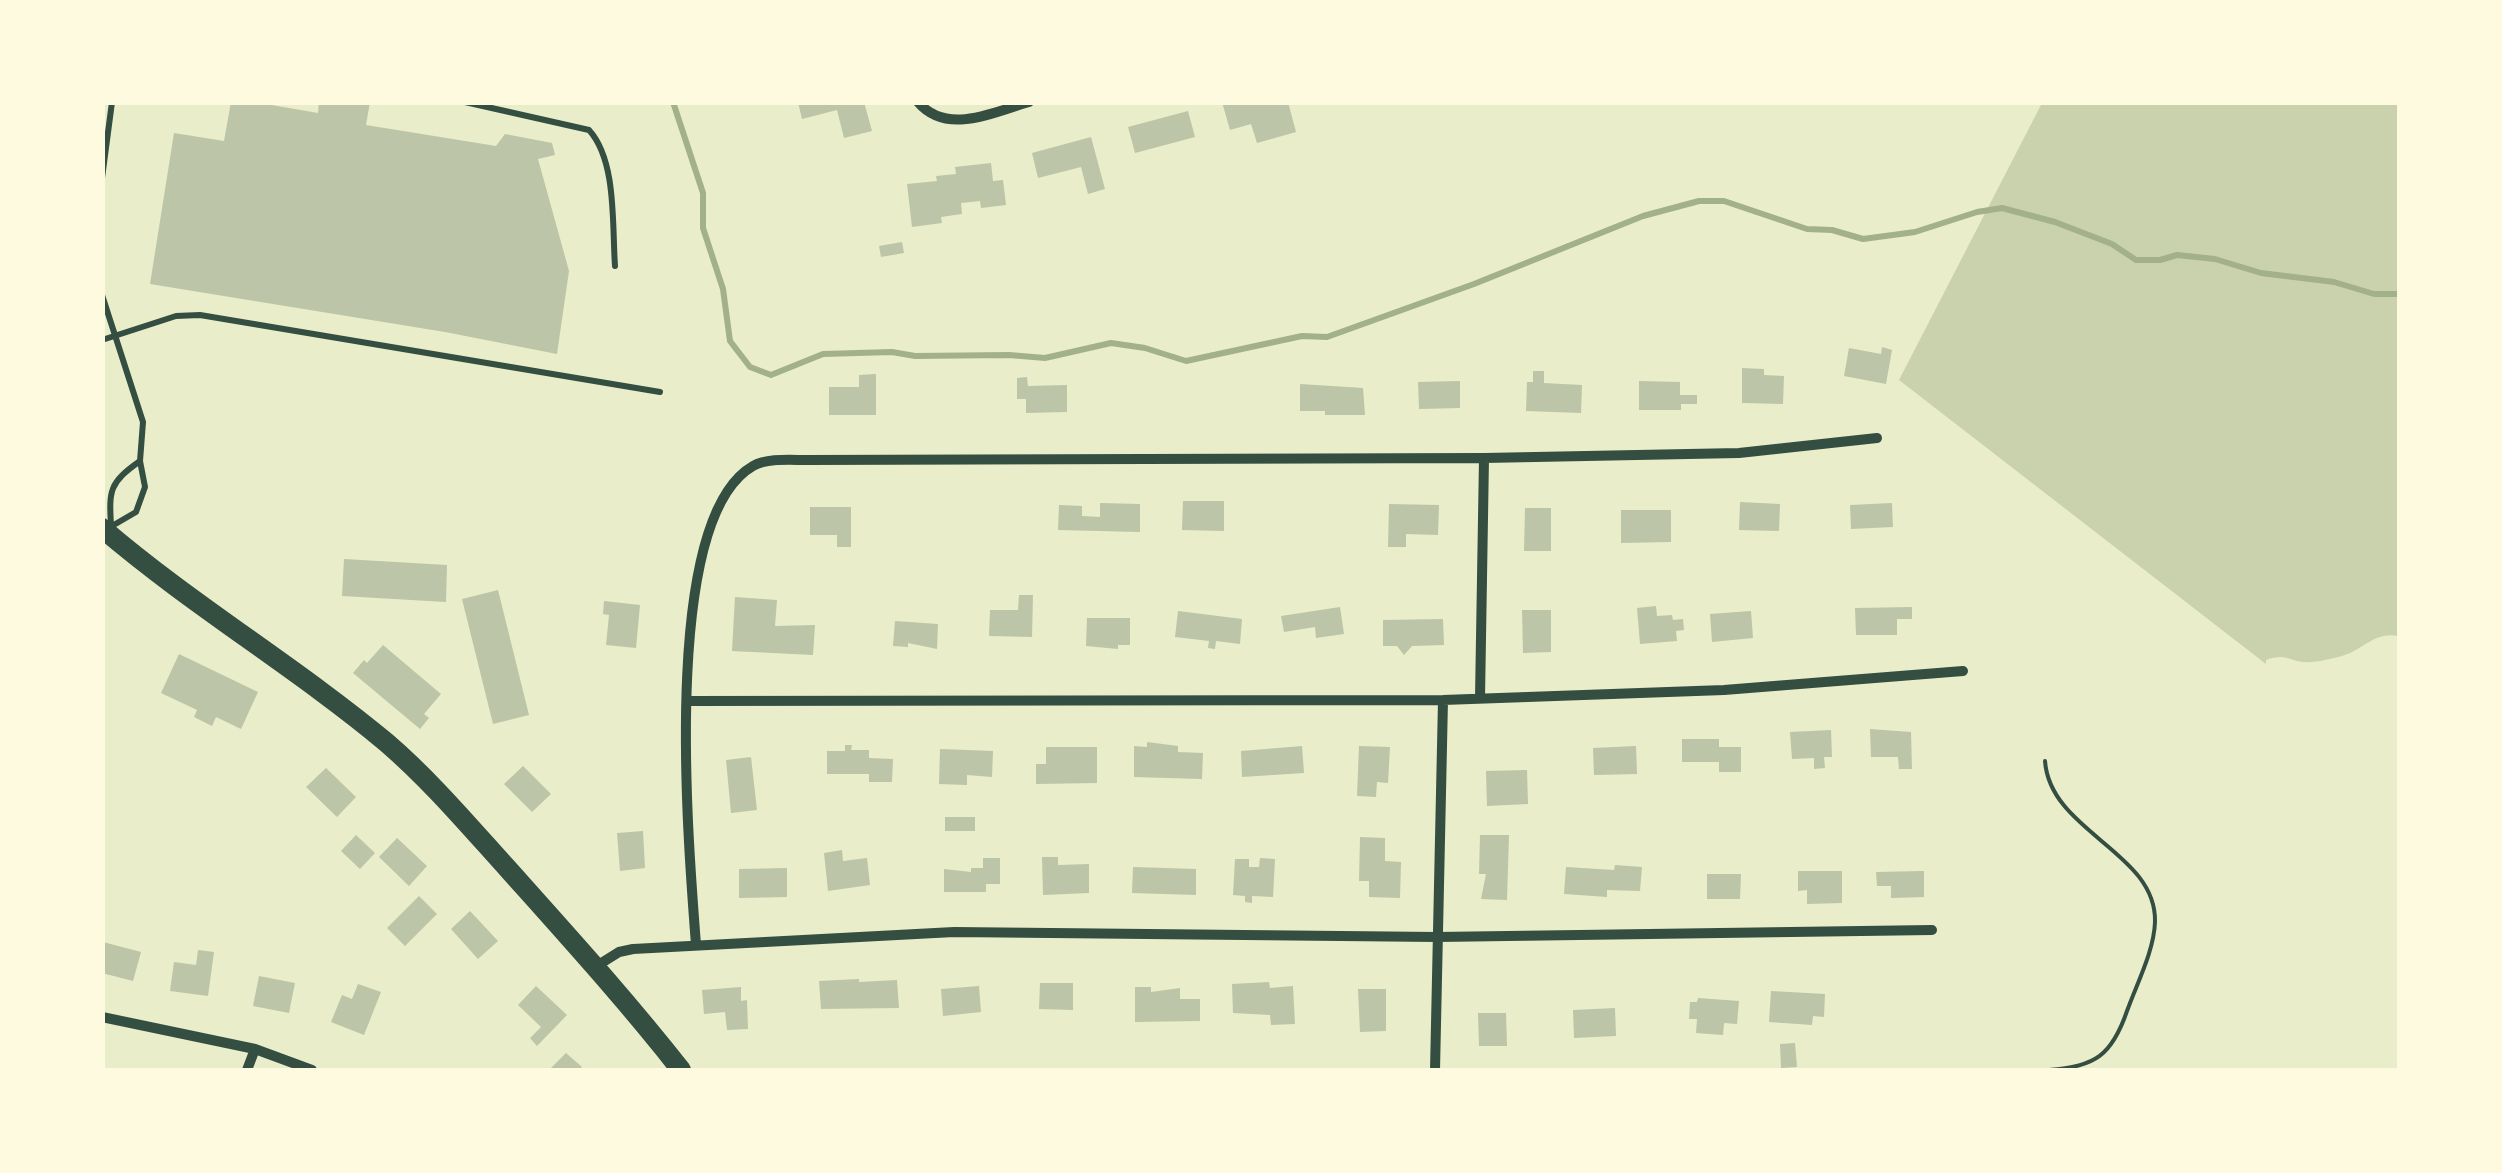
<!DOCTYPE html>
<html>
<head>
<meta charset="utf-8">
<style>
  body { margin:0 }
  #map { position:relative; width:2502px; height:1173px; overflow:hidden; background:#e9edc9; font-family:Figtree,sans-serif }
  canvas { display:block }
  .frame { position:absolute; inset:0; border:105px solid #fefae0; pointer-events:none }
</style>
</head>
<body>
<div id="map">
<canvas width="2502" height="1173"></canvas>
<div class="frame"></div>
</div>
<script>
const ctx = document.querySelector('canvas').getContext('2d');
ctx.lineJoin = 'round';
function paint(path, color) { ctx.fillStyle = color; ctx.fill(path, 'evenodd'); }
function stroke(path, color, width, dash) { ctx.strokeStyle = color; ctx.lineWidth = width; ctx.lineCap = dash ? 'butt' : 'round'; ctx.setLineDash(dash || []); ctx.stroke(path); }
paint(new Path2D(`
  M2042,103H2399V636C2374,631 2365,649 2342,656C2331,659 2315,663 2303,662C2287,660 2285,653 2266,660V664L1899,380Z`), '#cad2ad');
stroke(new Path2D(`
  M673,102L703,193V228L723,289L730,341L750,367L771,375L823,354L892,352L915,356L1009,355L1045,358L1111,343L1145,348L1186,361L1302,336L1327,337L1474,284L1643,216L1699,201H1724L1807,229L1832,230L1863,239L1915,232L1977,212L2002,208L2055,222L2112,244L2136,260H2160L2177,255L2215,259L2261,273L2334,282L2374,294H2400`), '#a3b18a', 6);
paint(new Path2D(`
  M231,102H254L318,113L319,102H370L366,125L496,146L505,134L552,143L555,155L538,159L569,271L557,354L445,332L150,284L174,133L224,141Z
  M798,102H864L872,131L844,138L837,110L802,119Z
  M1222,102H1288L1296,132L1257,143L1251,124L1230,130Z
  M1188,111L1195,137L1135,153L1128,127Z
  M1091,137L1105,189L1088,194L1081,167L1038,178L1032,153Z
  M991,163L993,181L1003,180L1006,205L981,208L980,201L961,203L962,214L941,217L942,223L912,227L907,184L937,181L936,176L956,174L955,167Z
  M902,242L904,253L881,257L879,246Z
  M1882,347L1892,350L1886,384L1844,376L1849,348L1881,354Z
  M1742,368L1764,369V375L1784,376L1783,404L1742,403Z
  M1533,371H1544V383L1582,385L1581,413L1526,411L1527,382H1533Z
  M876,374V415H829V387H859V375Z
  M1027,377L1028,386L1067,385V412L1026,413V399H1017V378Z
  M1460,381V408L1419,409L1418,382Z
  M1639,381L1680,382V395H1697V404H1681V410H1639Z
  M1300,384L1363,388L1365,415H1325V411H1300Z
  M1183,501H1224V531L1182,530Z
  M1740,502L1780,504L1779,531L1739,530Z
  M1100,503L1140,504V532L1058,530L1059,505L1082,506V516L1100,517Z
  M1892,503L1893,527L1851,529L1850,505Z
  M1389,504L1439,505L1438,535L1406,534V547H1388Z
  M810,507H851V547H837V535H810Z
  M1525,508H1551V551H1524Z
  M1621,510H1671V542L1621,543Z
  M344,559L447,565L446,602L342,596Z
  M498,590L529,715L493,724L462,599Z
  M1019,595H1033L1032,637L989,636L990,610H1018Z
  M735,597L777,600L775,626L815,625L813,655L732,651Z
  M604,601L640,605L636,648L606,645L609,615L603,614Z
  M1656,606L1657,616L1672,615L1673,620L1683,619L1684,630L1676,631L1677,641L1640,644L1637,608Z
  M1340,607L1344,634L1316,638L1315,627L1284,632L1281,616Z
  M1912,607V619H1897V635H1856L1855,608Z
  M1522,610H1551V652L1523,653Z
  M1178,611L1242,619L1240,644L1216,641L1215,649L1208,648L1209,641L1175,637Z
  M1751,611L1753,638L1712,642L1710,614Z
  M1087,618H1130V645H1118V649L1086,646Z
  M1443,619L1444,645L1412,646L1404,655L1397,646H1383V620Z
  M895,621L938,624L937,649L908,643V647L893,646Z
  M383,645L441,694L424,714L429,718L420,729L353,673L364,660L367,663Z
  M179,654L258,692L241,729L216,717L212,726L194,717L197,710L161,693Z
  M1870,729L1911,732L1912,769H1899L1898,757H1871Z
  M1831,730L1832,757H1824L1825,768L1814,769V758L1792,759L1790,732Z
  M1682,739H1719V747H1741V772H1719V762H1682Z
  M1147,742L1178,746V752L1203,753L1202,779L1134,777V746L1147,747Z
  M845,745H852L851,750H869V758L893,759L892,782H869V774H827V751H845Z
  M1302,746L1304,773L1242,777L1241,751Z
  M1359,746L1390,747L1388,783L1377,782L1376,797L1357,796Z
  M1636,746L1637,774L1594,775L1593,748Z
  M1046,747H1097V783L1036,784V764H1046Z
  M940,749L993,751L992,777L967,775V785L939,784Z
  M751,757L757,810L731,813L726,760Z
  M523,766L551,794L532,812L504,784Z
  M326,768L356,797L337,817L306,787Z
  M1527,770L1528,804L1487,806L1486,771Z
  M945,817H975V831H945Z
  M643,831L645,868L620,871L617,833Z
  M356,835L375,853L360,869L341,851Z
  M1480,835H1509L1507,900L1481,899L1486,874H1479Z
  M1360,837L1385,838V861L1401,862L1400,898L1369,897V881H1359Z
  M397,838L427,866L409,886L379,857Z
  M842,850L843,861L867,858L870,885L828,891L824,853Z
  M1042,857H1058V865L1089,864V893L1043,895Z
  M983,858H1000V884H986V892H944V869L971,872V868H983Z
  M1260,858L1275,859L1273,897L1252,896V903L1245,902V896L1233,895L1235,859H1249V867H1259Z
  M1615,865L1642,867L1640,891L1607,890V897L1564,894L1566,867L1614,870Z
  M1133,867L1196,869V895L1132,893Z
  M787,868V897L739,898V869Z
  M1798,871H1842V903L1807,904V890L1798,891Z
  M1924,871V897L1891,898V886H1877L1876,872Z
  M1707,874H1741L1740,899H1707Z
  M419,896L437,914L405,946L387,928Z
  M470,911L498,941L478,959L451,929Z
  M103,942L141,952L133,981L102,973Z
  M198,950L214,952L208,996L170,991L174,962L196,965Z
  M259,976L295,983L289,1013L253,1006Z
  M859,979V982L897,980L899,1008L821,1009L819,981Z
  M1269,982L1270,988L1293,986L1295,1024L1271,1025L1270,1015L1233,1013L1232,984Z
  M1040,983H1073V1010L1039,1009Z
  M358,984L381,992L364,1035L331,1022L342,995L352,999Z
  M536,986L567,1015L537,1046L530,1038L541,1027L518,1005Z
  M979,986L981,1012L943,1016L941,989Z
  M741,987V1001L747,1000L748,1029L727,1030L725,1012L704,1014L702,990Z
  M1135,987H1151V992L1180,988V999H1200V1021L1135,1022Z
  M1358,989H1386V1031L1360,1032Z
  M1771,991L1825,994L1824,1017L1813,1016L1812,1025L1769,1022Z
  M1698,998L1739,1001L1737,1024L1724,1023L1723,1035L1696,1033L1697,1019H1689L1690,1002H1697Z
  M1615,1008L1616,1036L1574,1038L1573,1010Z
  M1478,1013H1506L1507,1046H1479Z
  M1795,1043L1797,1067L1781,1068L1780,1044Z
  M566,1053L582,1067L579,1070H549Z`), '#bcc5a7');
stroke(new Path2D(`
  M2045,761C2050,832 2157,852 2155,922C2154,951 2137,983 2127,1011C2112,1055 2095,1067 2049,1070`), '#344e41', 4);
stroke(new Path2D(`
  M465,102L589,130C617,161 612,225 615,266
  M102,178L112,102
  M102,295L143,422L140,461L145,487L136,512L112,526
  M102,340L176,316L200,315L660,392
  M111,526C109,490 109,483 140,461`), '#344e41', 6);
stroke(new Path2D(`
  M918,102C947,136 993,112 1029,102
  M1480,698L1484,458
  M687,701L1443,700L1724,690L1963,671
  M696,945C689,849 659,520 753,466C767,458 790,460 806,460L1484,458L1739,453L1877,438
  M595,967L619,952L633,949L954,932L1437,937L1932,930
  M102,1017L255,1049L312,1070
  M247,1070L255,1049
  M1435,1070L1443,700`), '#344e41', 10);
stroke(new Path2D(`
  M102,528C193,606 296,667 387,743C431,781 469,826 508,869C567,935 626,1000 681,1070`), '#344e41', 20);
</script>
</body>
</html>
